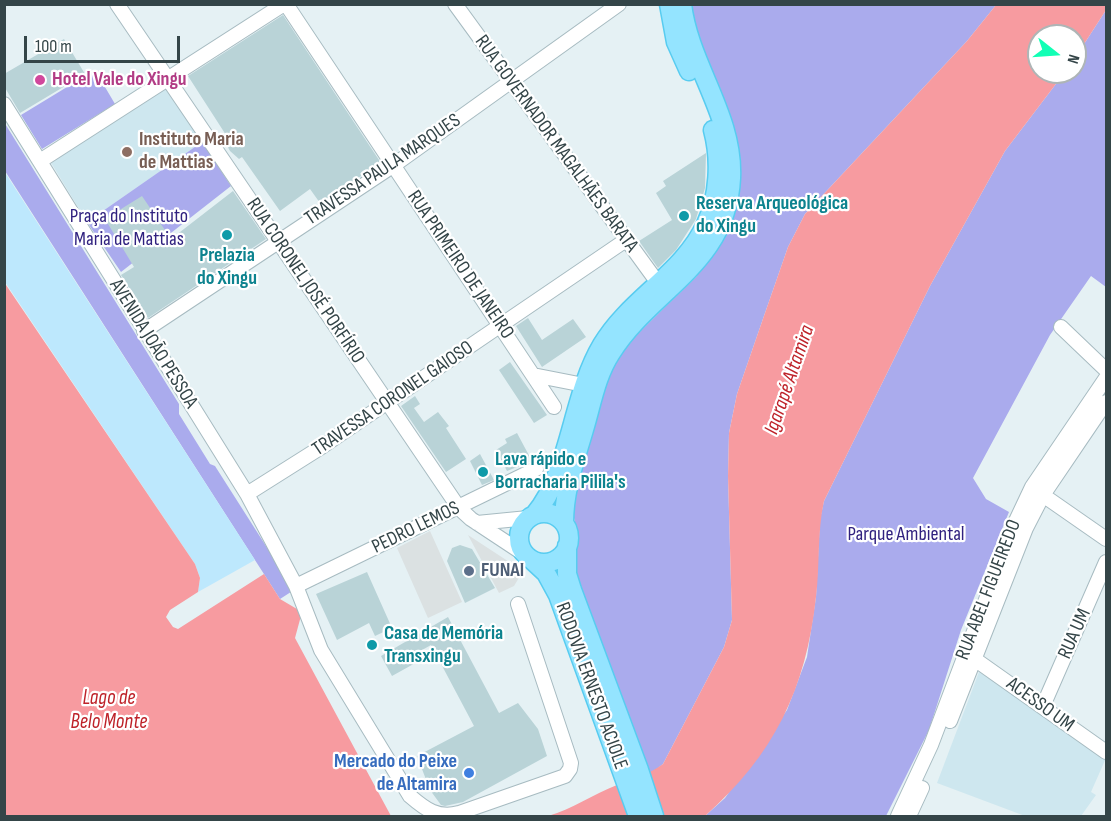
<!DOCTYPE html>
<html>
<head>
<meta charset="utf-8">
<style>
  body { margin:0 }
  #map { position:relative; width:1111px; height:821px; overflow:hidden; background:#e5f1f4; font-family:"Sofia Sans Condensed",sans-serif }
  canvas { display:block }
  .frame { position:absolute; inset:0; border:6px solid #344548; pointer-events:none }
  .north { position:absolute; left:1027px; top:24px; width:60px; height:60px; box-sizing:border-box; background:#fff; border:2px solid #aeb5b6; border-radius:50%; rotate:107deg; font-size:16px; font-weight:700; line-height:24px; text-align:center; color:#344548 }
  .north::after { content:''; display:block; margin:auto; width:21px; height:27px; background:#12ffb5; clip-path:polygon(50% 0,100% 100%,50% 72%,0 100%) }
  .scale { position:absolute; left:24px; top:36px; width:156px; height:27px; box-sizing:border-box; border:3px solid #344548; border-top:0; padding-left:8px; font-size:18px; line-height:21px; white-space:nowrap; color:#344548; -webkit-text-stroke:4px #fff; paint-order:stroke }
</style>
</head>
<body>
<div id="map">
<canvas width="1111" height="821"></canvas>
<div class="frame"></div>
<div class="north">N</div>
<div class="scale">100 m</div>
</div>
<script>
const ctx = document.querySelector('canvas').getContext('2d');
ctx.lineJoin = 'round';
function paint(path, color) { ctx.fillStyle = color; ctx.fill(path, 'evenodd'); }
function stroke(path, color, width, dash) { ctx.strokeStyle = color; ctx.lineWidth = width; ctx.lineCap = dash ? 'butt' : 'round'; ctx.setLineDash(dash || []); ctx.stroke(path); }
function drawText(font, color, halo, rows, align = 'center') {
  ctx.font = font + ' "Sofia Sans Condensed",sans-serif'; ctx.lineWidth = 4.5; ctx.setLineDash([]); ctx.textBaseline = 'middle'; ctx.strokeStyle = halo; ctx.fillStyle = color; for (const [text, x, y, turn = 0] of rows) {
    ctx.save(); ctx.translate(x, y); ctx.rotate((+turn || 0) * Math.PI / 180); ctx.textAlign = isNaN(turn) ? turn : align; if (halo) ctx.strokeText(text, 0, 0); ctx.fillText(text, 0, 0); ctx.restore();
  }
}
paint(new Path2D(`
  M167,88L202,142L87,222L50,161Z
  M979,672L1070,729L1106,758L1091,792L1096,795L1081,816H1025L937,783Z`), '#cee7ef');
paint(new Path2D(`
  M692,5H996L967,41L805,214L788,247L765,313L737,394L729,433L728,476L732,620L724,647L663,764L649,775L573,568L578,536L572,509V494L611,371L629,342L696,277L721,240L737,147L733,123L720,88L695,30Z
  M1106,10V287L1091,276L1050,335L973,478L986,499L1009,512L961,630L929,730L886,816H705L725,798L787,710L807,657L816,597L820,519L824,501L930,286L1005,151L1065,72H1075V58Z
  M95,70L115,104L42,149L21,115Z
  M4,122L179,404V414L210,464L215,466L294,590L280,599L5,171Z
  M202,142L231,186L121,272L87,222Z`), '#aaabed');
paint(new Path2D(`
  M4,171L255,560L198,592L200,578L195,564L5,282Z`), '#bde8fd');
paint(new Path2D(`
  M430,531L462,602L428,618L397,548Z
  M468,535L523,571L514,586L499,593Z`), '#dbe1e2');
paint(new Path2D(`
  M996,5H1106V10L1075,58V36H1039V72H1065L1005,151L930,286L824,501C817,533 820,565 816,597C806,689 774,755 705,816H548C573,809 593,794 617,785C634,778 648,775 663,764L724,647L732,620L728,476L729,433L737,394L765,313L788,247L805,214L967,41Z
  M4,282L195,564L200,578L198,592L170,610L166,617L173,627L178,629L264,574L280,599L302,612L295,638L391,816H5Z`), '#f79ba0');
paint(new Path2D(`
  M283,15L381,163L320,203L310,189L280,211L242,157L239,159L230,151L225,142L227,140L226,135L188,76Z
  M64,39L85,74L20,113L4,86V74Z
  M706,153L705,188L696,219L676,250L658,268L639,241L672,220L656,193L666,186L663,181Z
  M233,191L266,239L148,318L121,275L134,267L105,219L142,196L171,239Z
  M528,318L542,340L573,319L586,337L542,367L516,326Z
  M510,362L547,415L534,423L499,370Z
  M415,396L420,404L414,408L424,422L438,412L449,426L446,428L466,459L446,472L401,406Z
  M517,433L532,461L507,471L496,450L507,443L505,439Z
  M480,454L494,480L482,485L470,461Z
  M460,545L472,549L495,588L465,603L447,561L452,548Z
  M367,572L392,628L375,636L369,623L337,640L316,594Z
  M448,617L499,713L518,703L538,729L547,756L463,802L445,806L441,805L430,790L417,756L474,726L431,645L415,654L419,661L392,676L381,656Z`), '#b9d3d7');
const minor = new Path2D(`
  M117,4L459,508L471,519L527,556
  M286,4L554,407
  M455,4L658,283
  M4,104L247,494L296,586L321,650L410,796C425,809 438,819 459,813L565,776L570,769L571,763L518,604
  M40,161L284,4
  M1061,327L1106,370
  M144,331L394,165L619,4
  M533,375L584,385
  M1037,491L1106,539
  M247,494L323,446L626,240
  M477,523L528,518
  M296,586L536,469
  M966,653L1106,752
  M1043,706L1106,562
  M950,721L1026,528L1043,495L1106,402
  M898,816L931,745L1015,523L1032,487L1106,378
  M909,816L922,788`);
const major = new Path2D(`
  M669,4L676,42L689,71
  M519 538a25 25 0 1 1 50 0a25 25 0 1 1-50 0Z
  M535,514C570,473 572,395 602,345C629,299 684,273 706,224C719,196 721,160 713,130
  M564,523C564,488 576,458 585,426C592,402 597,374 611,353C651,289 727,265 731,178C734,115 689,65 682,4
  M567,546V574L572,590L639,770L654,816
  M533,561L546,573L558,595L638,816`);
stroke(minor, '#a7bbc1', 16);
stroke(major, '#58ccf0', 21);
stroke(minor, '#fff', 14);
stroke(major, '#94e4ff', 18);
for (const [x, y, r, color] of [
  [40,80,6,"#d1479c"],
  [127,152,6,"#8d6e63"],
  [684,216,6,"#0f9aa8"],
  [227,235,6,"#0f9aa8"],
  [483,472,6,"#0f9aa8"],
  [469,571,6,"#5c6f8a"],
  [372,645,6,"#0f9aa8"],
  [469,773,6,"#3f7fe0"]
]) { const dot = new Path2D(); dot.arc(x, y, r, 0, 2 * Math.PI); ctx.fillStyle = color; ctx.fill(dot); stroke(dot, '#fff', 2); }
drawText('bold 20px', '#b23c85', '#fff', [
  ["Hotel Vale do Xingu",52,80]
], 'left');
drawText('bold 20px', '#785e54', '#fff', [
  ["Instituto Maria",139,140],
  ["de Mattias",139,163]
], 'left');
drawText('20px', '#344548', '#fff', [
  ["RUA GOVERNADOR MAGALHÃES BARATA",556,144,54],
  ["TRAVESSA PAULA MARQUES",383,170,-34],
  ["RUA PRIMEIRO DE JANEIRO",460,265,56],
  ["RUA CORONEL JOSÉ PORFÍRIO",305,281,56],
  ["AVENIDA JOÃO PESSOA",153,344,58],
  ["TRAVESSA CORONEL GAIOSO",393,399,-34],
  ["PEDRO LEMOS",416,528,-26],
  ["RUA ABEL FIGUEIREDO",989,590,-69],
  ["RUA UM",1075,634,-66],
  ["RODOVIA ERNESTO ACIOLE",591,686,70],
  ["ACESSO UM",1040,705,36]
]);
drawText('bold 20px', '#0d838f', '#fff', [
  ["Reserva Arqueológica",696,204],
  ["do Xingu",696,227],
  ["Prelazia",227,256,"center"],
  ["do Xingu",227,279,"center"],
  ["Lava rápido e",495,460],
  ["Borracharia Pilila's",495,483],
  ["Casa de Memória",384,634],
  ["Transxingu",384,657]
], 'left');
drawText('20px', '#30217f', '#fff', [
  ["Praça do Instituto",129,217],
  ["Maria de Mattias",129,240],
  ["Parque Ambiental",906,535]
]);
drawText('bold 20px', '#4e5e75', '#fff', [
  ["FUNAI",481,571]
], 'left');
drawText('bold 20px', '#366cbe', '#fff', [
  ["Mercado do Peixe",457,762],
  ["de Altamira",457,785]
], 'right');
drawText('italic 21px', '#be2229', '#fff', [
  ["Igarapé Altamira",790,380,-71],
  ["Lago de",109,699],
  ["Belo Monte",109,723]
]);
</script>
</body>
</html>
